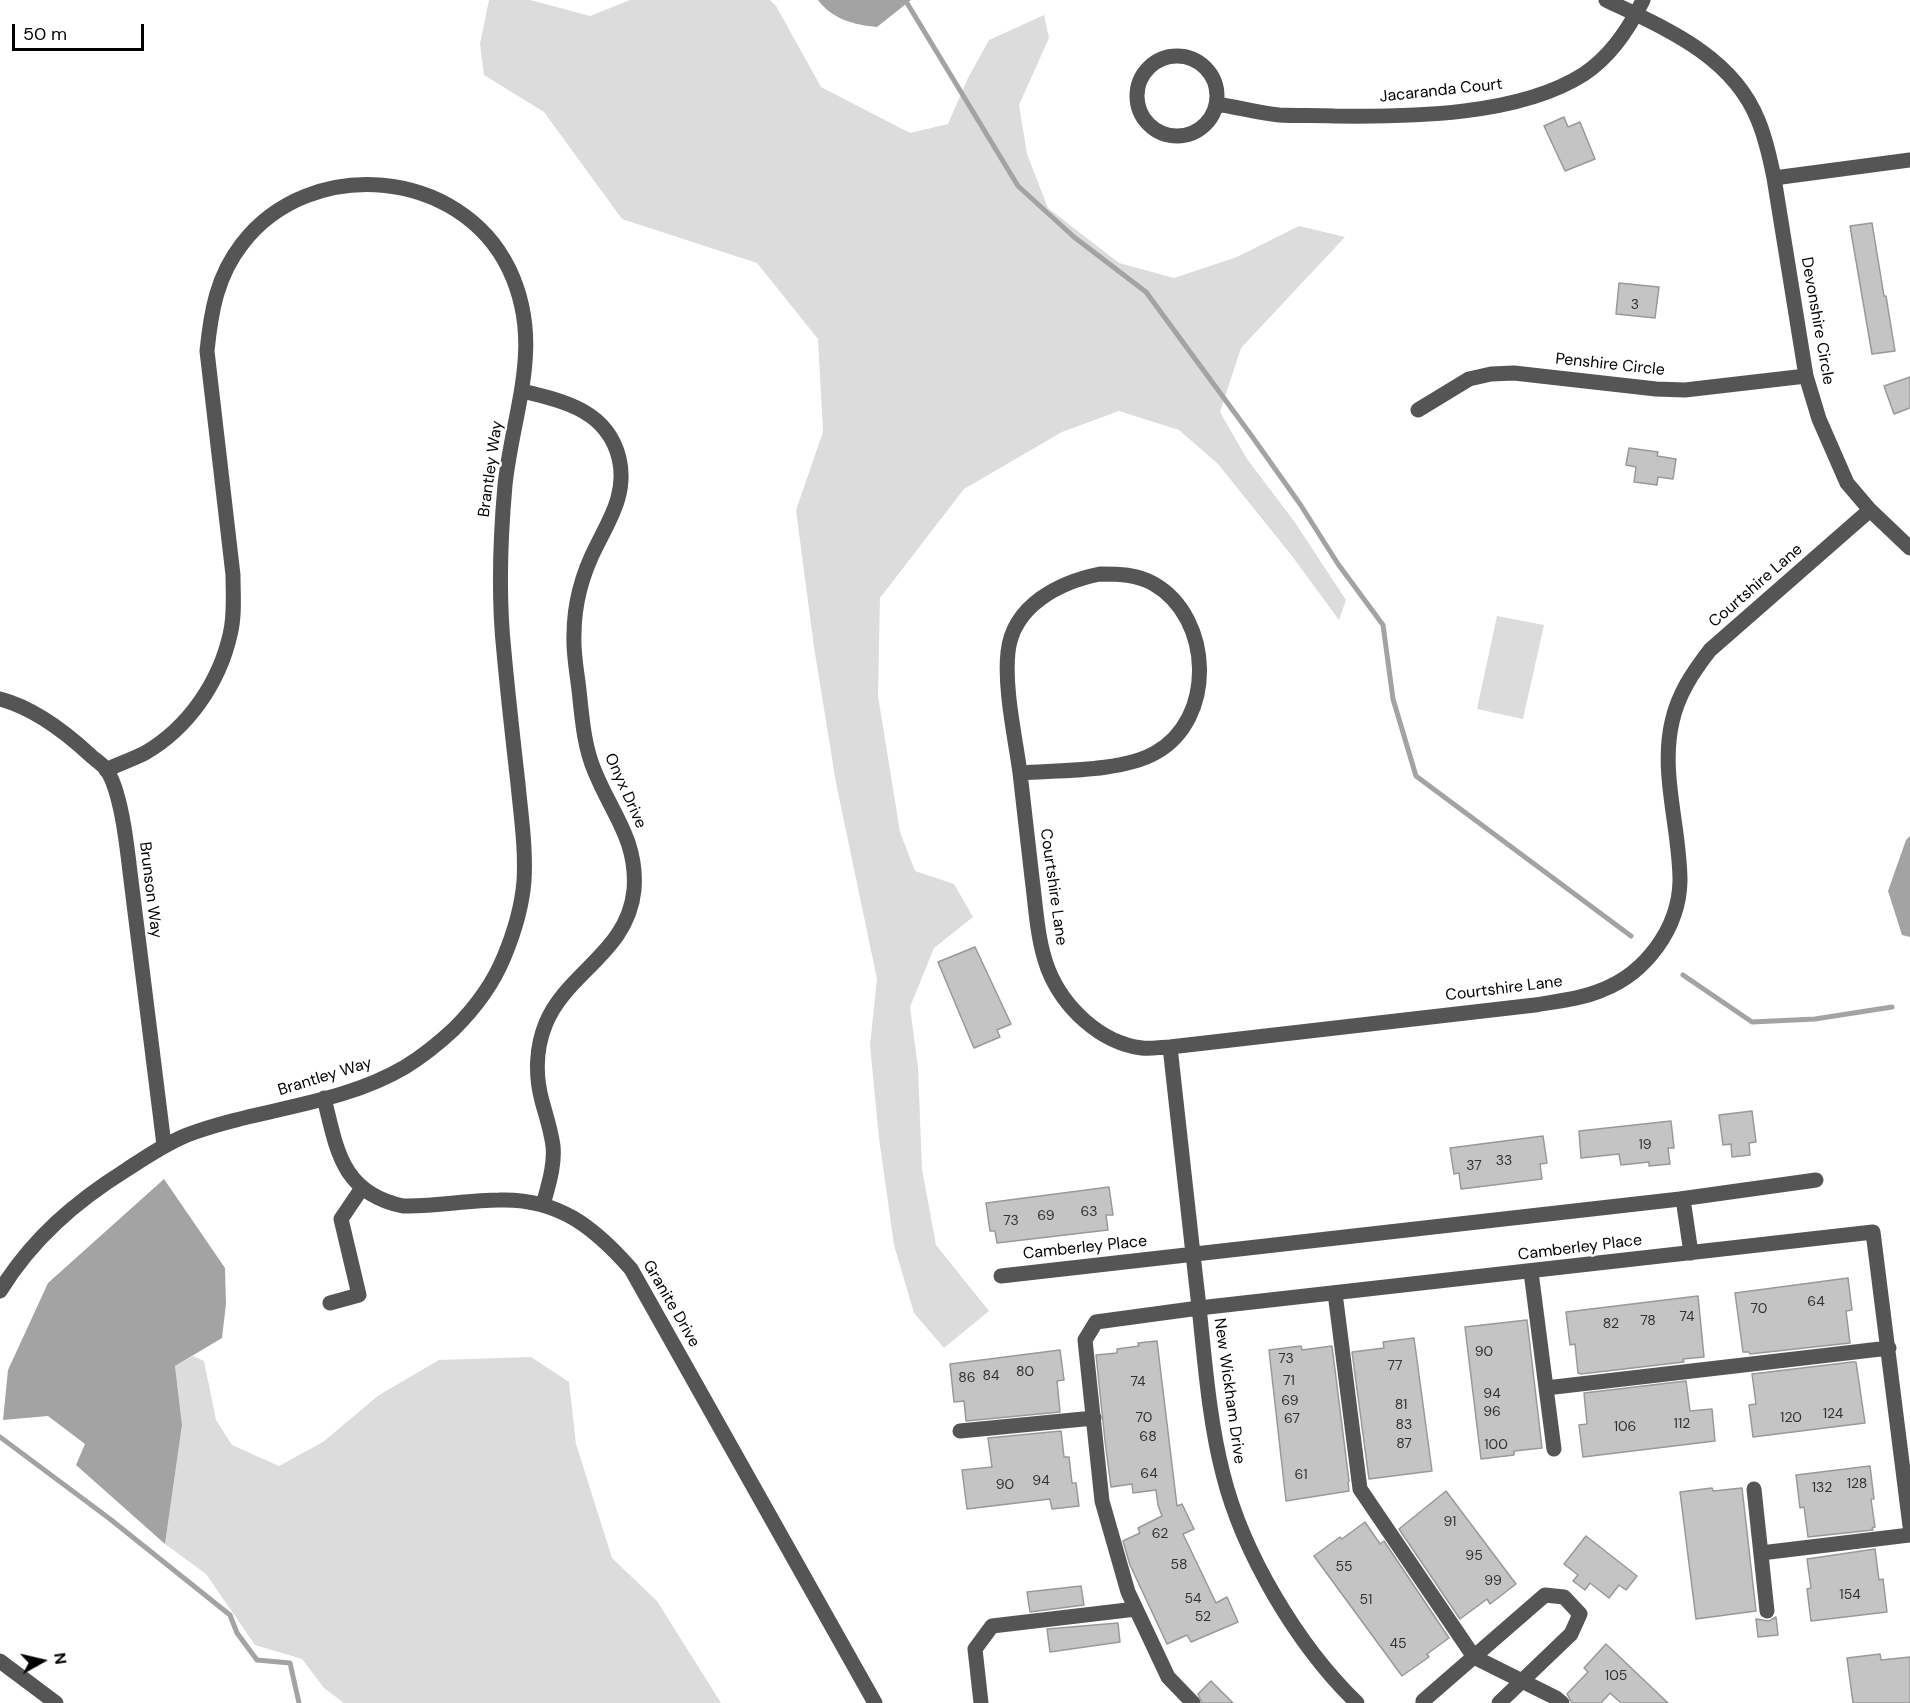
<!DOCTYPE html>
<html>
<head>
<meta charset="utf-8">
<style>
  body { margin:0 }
  #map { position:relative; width:1910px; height:1703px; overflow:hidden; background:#fff; font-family:"DM Sans",sans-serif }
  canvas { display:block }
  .north { position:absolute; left:12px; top:1631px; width:60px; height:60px; -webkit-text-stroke:4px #fff; paint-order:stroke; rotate:82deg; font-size:16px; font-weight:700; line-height:24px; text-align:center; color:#000 }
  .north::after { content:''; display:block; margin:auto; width:21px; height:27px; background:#000; clip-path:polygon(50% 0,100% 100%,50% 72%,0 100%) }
  .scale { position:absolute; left:12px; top:24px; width:132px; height:27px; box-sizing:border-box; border:3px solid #000; border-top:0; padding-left:8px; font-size:18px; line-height:21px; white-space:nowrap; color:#000; -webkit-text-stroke:4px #fff; paint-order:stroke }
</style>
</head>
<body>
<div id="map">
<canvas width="1910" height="1703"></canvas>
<div class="north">N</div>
<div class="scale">50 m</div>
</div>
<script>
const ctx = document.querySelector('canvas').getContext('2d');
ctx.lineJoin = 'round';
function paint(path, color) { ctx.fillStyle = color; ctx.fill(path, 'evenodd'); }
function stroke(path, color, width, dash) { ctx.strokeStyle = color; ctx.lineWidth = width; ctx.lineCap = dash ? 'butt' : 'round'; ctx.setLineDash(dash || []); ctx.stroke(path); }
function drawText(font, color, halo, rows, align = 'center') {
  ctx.font = font + ' "DM Sans",sans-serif'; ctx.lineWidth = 5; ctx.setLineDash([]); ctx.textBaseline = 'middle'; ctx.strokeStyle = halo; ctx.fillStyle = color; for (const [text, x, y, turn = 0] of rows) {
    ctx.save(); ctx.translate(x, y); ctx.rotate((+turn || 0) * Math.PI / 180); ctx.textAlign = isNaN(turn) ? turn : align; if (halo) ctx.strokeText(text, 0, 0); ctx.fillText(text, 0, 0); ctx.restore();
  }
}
paint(new Path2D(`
  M489,0H530L590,16L630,0H770L776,6L821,87L910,133L948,124L968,78L989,40L1044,15L1049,38L1019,105L1027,154L1048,208L1119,263L1174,278L1237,257L1299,226L1345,237L1241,348L1220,412L1247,459L1294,521L1346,600L1339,620L1292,556L1218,464L1179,430L1119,411L1062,432L964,489L880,598L878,696L900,832L915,871L954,884L973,917L934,948L910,1007L918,1068L922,1169L936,1245L989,1311L944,1348L914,1313L894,1245L879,1138L870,1045L877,979L836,783L814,647L796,510L823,432L818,339L757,263L622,219L544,112L484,75L480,44Z
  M1497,616L1544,625L1523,719L1477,709Z
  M193,1356L204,1361L216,1420L232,1445L279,1466L323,1442L379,1395L439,1360L531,1357L569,1382L576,1444L612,1558L657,1601L721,1703H344L324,1688L302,1659L255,1645L206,1574L165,1544L182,1425L175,1366Z`), '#dcdcdc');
paint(new Path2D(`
  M818,0H911L877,27C854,25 832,19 818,0Z
  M1910,836V937L1902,935L1888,891L1906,840Z
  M164,1179L225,1268L226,1304L222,1338L175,1366L182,1425L165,1544L76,1465L85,1444L48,1416L3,1420L8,1370L48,1283Z`), '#a3a3a3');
stroke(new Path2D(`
  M907,3L1018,186L1074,237L1146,292L1251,435L1300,504L1338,564L1383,625L1393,699L1416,776L1631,936
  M1683,975L1752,1022L1815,1019L1892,1007
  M0,1437L110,1519L230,1615L237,1633L257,1660L290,1663L299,1703`), '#a3a3a3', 5);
const building = new Path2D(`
  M1564,117L1568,127L1580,122L1595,159L1565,171L1544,126Z
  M1872,223L1884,296H1886L1895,351L1872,354L1850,226Z
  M1619,283L1659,287L1655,318L1616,314Z
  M1910,377V408L1894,414L1884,386Z
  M1629,448L1658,452L1657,456L1676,459L1673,479L1658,477L1657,485L1634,482L1636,467L1626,465Z
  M975,947L1011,1024L997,1030L1000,1037L974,1048L938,962Z
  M1752,1111L1756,1142L1749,1143L1750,1155L1732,1157L1731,1144L1723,1145L1719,1115Z
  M1671,1121L1674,1148H1668L1670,1164L1649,1166V1162L1621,1165L1619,1154L1581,1158L1579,1131Z
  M1543,1136L1547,1163L1540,1164L1542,1179L1461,1189L1459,1173L1454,1174L1450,1148Z
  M1109,1187L1113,1215H1106L1108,1230L997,1243L995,1231H990L986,1203Z
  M1848,1278L1852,1310L1846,1311L1850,1343L1750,1354L1749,1352H1743L1735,1293Z
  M1698,1296L1704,1357L1683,1359L1684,1362L1581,1374L1578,1373L1575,1344L1570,1345L1566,1312Z
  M1527,1320L1542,1448L1514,1451V1455L1481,1459L1465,1327Z
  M1414,1338L1432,1471L1369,1479L1352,1352L1384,1348L1383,1342Z
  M1157,1341L1177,1506L1182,1504L1194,1529L1183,1534L1216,1603L1227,1597L1238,1622L1191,1642L1187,1635L1167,1644L1130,1565L1123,1541L1140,1533L1138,1528L1162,1516L1158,1505L1156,1490L1133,1493L1132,1484L1111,1487L1105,1441L1096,1355L1117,1353V1349L1139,1346L1138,1343Z
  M1301,1346L1302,1350L1332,1346L1349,1481L1348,1482L1349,1491L1286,1501L1269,1350Z
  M1060,1350L1064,1380L1057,1381L1060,1412L966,1421L964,1401L954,1402L950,1364Z
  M1852,1362H1856L1865,1423L1753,1437L1749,1405L1756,1404L1752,1374Z
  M1686,1381L1690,1411L1712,1409L1715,1441L1583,1457L1579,1425L1587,1424L1584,1393Z
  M1061,1431L1064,1457H1069L1072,1483H1076L1079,1506L1052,1509L1050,1499L967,1509L962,1470L992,1467L988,1438Z
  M1870,1466L1874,1499H1871L1875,1527L1872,1528L1873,1530L1808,1537L1804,1507L1800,1508L1796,1475Z
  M1712,1488L1713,1491L1742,1488L1756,1611L1696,1619L1680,1492Z
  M1446,1491L1516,1584L1490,1604L1487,1599L1460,1619L1399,1529Z
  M1365,1522L1380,1544L1384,1541L1449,1638L1427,1654L1429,1657L1402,1676L1314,1556L1340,1537L1342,1539Z
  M1586,1536L1637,1576L1626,1590L1619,1585L1609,1598L1590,1583L1585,1590L1573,1581L1578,1575L1564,1564Z
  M1875,1549L1879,1580L1883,1579L1887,1612L1811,1621L1807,1589L1811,1588L1807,1559Z
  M1081,1586L1084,1605L1030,1612L1027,1592Z
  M1776,1617L1778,1635L1758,1637L1756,1619L1769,1621Z
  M1118,1623L1120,1642L1050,1652L1047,1629Z
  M1606,1644L1668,1703H1621L1610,1693L1601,1703H1572L1567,1694L1588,1672L1584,1668Z
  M1880,1654L1881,1660L1910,1657V1703H1853L1847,1658Z
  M1211,1681L1233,1703H1202L1198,1694Z`);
paint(building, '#c4c4c4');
stroke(building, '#999', 1.5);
stroke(new Path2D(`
  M1606,0C1664,28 1732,55 1758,120C1766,139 1770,158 1774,178L1806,376L1819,419L1847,483L1870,510L1910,548
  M1137 96a40 40 0 1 1 80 0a40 40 0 1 1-80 0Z
  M1216,104C1237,107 1258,113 1279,115C1297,116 1316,115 1334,116C1409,117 1519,116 1584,74C1611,56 1629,29 1643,0
  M1774,178L1910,160
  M522,391C563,401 607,410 619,458C627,492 611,517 597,545C583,572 574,604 574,635C573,653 577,672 579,690C582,718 584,747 595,772C612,814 638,841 634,890C628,952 567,972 546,1023C536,1047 535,1075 542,1101C546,1116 551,1130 553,1146C555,1166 548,1186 543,1205
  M1418,410L1469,379L1491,374L1514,373L1656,389L1685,390L1806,376
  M1100,574C1118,574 1137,574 1154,584C1213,618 1216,720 1155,753C1121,772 1059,770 1020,773C1015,736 1004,688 1008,652C1013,605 1060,582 1100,574Z
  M0,699C34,708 64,731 89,754C94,759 102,764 106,769C121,790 127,846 130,872L164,1145
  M1020,773C1024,808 1028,843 1032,878C1036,908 1037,940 1048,969C1063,1007 1100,1043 1142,1048C1151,1049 1161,1047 1170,1047L1535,1005C1558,1001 1581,999 1602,990C1646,973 1679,928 1680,881C1680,828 1660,774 1672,722C1678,694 1693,672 1710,650L1870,510
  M1170,1047C1179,1125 1188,1203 1196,1281C1204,1345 1207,1412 1223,1474C1243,1554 1298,1646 1357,1703
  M324,1098C337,1151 342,1193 403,1206C435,1207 467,1200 499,1200C558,1198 594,1227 631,1269L875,1703
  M1683,1199L1691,1253
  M1531,1272L1546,1388L1889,1348
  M1001,1276L1680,1199L1816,1180
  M0,1291C32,1239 75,1202 126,1170C146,1157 165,1144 187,1135C258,1108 339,1106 405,1067C423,1056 439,1043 454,1029C474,1009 493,984 504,957C514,933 522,906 524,881C526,848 521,816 518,784C513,740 508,696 504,652C498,596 500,541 505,485C513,409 545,344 509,269C460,168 310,155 242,244C217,276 211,311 207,351L233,575C233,594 235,616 230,635C219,683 188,728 145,753C133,759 119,764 106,770
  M1335,1293L1360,1489L1474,1657L1556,1698L1562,1703
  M330,1303L359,1295L341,1219L362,1188
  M1546,1388L1554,1449
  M960,1431L1094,1418
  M1754,1489L1767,1611
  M1761,1553L1910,1535
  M0,1661L56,1703
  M981,1703L975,1649L992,1626L1136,1609
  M1193,1703L1168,1677L1128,1592L1102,1501L1085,1340L1096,1322L1199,1308L1873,1232L1910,1526
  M1423,1703V1701L1545,1595L1564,1597L1580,1614L1571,1634L1499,1703`), '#555', 15);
drawText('14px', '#313131', null, [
  ["3",1635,305],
  ["19",1645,1145],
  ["33",1504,1161],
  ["37",1474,1166],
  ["63",1089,1212],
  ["69",1046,1216],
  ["73",1011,1221],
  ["64",1816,1302],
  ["70",1759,1309],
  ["74",1687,1317],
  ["78",1648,1321],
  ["82",1611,1324],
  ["90",1484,1352],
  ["73",1286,1359],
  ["77",1395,1366],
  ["80",1025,1372],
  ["84",991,1376],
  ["86",967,1378],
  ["71",1289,1381],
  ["74",1138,1382],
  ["94",1492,1394],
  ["69",1290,1401],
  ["81",1401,1405],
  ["96",1492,1412],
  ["124",1833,1414],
  ["70",1144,1418],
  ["120",1791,1418],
  ["67",1292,1419],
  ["112",1682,1424],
  ["83",1404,1425],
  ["106",1625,1427],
  ["68",1148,1437],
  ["87",1404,1444],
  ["100",1496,1445],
  ["64",1149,1474],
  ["61",1301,1475],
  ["94",1041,1481],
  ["128",1857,1484],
  ["90",1005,1485],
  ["132",1822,1488],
  ["91",1450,1522],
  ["62",1160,1534],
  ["95",1474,1556],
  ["58",1179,1565],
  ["55",1344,1567],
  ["99",1493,1581],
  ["154",1850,1595],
  ["54",1193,1599],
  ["51",1366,1600],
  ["52",1203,1617],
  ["45",1398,1644],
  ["105",1616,1676]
]);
drawText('16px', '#000', '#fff', [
  ["Jacaranda Court",1441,91,-6],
  ["Devonshire Circle",1817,321,80],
  ["Penshire Circle",1610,365,6],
  ["Brantley Way",491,469,-82],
  ["Courtshire Lane",1756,586,-41],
  ["Onyx Drive",625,791,66],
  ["Courtshire Lane",1053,887,82],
  ["Brunson Way",150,890,83],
  ["Courtshire Lane",1504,989,-7],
  ["Brantley Way",325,1077,-17],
  ["Camberley Place",1085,1248,-6],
  ["Camberley Place",1580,1248,-7],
  ["Granite Drive",671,1304,60],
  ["New Wickham Drive",1229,1391,82]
]);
</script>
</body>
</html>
